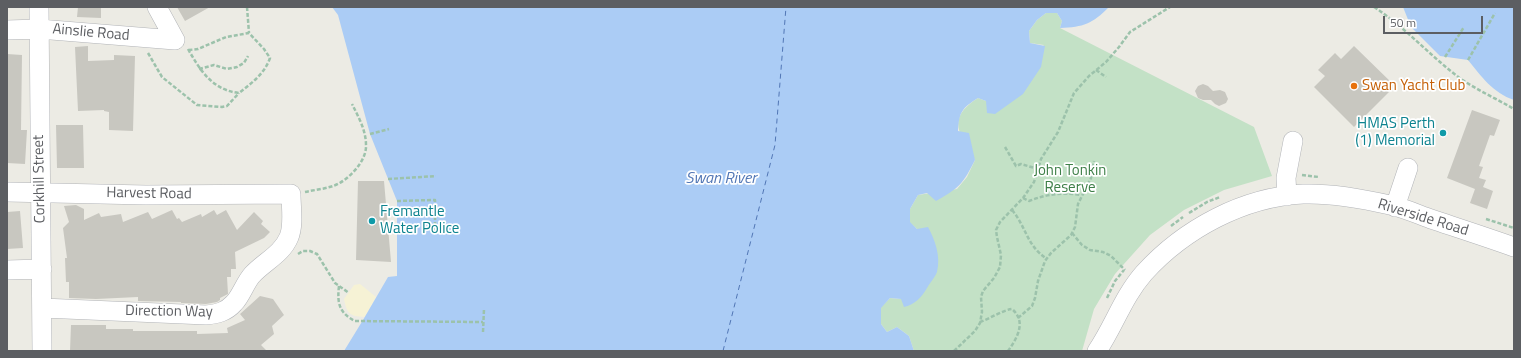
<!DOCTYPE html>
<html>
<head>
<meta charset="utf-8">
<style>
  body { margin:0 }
  #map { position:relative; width:1521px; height:358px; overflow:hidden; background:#ecebe4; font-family:"Titillium Web",sans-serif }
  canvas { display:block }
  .frame { position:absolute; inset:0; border:8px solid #5c5e62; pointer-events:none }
  .scale { position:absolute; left:1383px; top:16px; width:100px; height:18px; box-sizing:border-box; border:2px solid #5c5e62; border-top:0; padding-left:5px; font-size:12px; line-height:14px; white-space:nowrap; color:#5c5e62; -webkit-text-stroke:3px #fff; paint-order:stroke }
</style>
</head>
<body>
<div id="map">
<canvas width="1521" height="358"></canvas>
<div class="frame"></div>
<div class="scale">50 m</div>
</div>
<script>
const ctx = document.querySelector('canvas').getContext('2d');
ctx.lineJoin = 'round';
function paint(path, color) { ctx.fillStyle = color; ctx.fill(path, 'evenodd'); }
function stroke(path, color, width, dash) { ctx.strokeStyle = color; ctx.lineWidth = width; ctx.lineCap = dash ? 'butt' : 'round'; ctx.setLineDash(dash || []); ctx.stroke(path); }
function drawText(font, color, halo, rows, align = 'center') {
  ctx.font = font + ' "Titillium Web",sans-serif'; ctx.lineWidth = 3.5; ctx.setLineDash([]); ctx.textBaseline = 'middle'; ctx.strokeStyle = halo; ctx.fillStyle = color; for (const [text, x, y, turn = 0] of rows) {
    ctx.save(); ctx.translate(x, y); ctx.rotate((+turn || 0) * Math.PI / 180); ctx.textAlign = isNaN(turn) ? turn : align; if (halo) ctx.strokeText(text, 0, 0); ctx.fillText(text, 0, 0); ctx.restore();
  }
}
paint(new Path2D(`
  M1046,13H1057L1062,21L1060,28L1254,127L1272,176L1224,190L1184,210L1150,235L1115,274L1094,309L1082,351H914L909,336L897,327L887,332L881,324V307L890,298L901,299L917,229L909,222L910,209L918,195L957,189L967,177L975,160C960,134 945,119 978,98L986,101L1044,45L1030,43L1029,31L1037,20Z`), '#c3e1c6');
paint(new Path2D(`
  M360,284L376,297L365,317C349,316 347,314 344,299L354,285Z`), '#f6f2d5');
paint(new Path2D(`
  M332,7H1109C1092,24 1084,27 1060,28L1062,21L1057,13H1046L1037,20L1029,31L1030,43L1045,46L1041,67L1023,94L995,114L987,113L986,101L978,98C962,108 959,112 958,131L969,133L975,160C963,184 959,188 936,201L927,193L918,195L910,209V222L917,229L928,227C935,240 941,256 937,272C935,277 930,283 927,288C922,297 914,305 904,307L901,299L890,298L881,308V324L887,332L897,327L909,336L914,351H344L363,320L388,277L397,276V201L370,134L338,15Z
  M1403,7H1514V100C1493,93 1481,76 1468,60L1440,56L1411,27Z`), '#abccf5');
stroke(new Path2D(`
  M723,351L775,145L786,7`), '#5176b5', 1, [5, 4]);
paint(new Path2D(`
  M78,7H101V18L77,17Z
  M177,7H210L185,21Z
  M88,46V61L114,60V55L135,56L133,131L109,130V112L104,111V110L78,111L75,47Z
  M1354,46L1395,86L1354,127L1314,87L1325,76L1318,70L1335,53L1341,59Z
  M7,54L22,55L21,130H27L25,164L7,163Z
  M1203,84L1208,86L1213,91L1220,90L1225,92L1228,99L1226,103L1219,106L1215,104L1211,100H1203L1198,98L1195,91L1198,86Z
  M1472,110L1500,120L1494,136L1490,135L1479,166L1483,167L1479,178L1486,180L1483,187L1493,191L1487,209L1470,203L1475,189L1447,178Z
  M56,125H83L84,168H57Z
  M358,181H384L391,262L356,260Z
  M76,205L84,209V220L99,213L101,217L121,214L123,222L148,212L152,219L172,210L177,219L179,218L182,222L201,214L202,217L214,210L217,215L226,210L237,230L254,212L263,221L261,224L270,232L264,238L235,252L236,269H231V277H227L228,294L220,298V300L217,302L206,304L181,303V302L138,301V297L96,299L69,298V282H66L65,258H67L63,228L69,222L64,206Z
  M20,211L23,248L7,249V212Z
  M260,296L273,299L284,315L272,326L274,334L261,345L267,351H70L71,325H106V329H133V331H197V334L228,333L227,328L245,320L240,314Z`), '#c8c7c0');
const minor = new Path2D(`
  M39,7L42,351
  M157,7L175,40
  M7,30L39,29L175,40
  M7,192L146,195L291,194C291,208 294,225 289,237C282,254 264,262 252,275C245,283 241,296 234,303C226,312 217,314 206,315L42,308
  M1287,196L1286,178L1293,141
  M1395,207L1408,168
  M7,270L42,269
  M1097,351C1114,326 1123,297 1144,273C1184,229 1243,197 1303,194C1330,193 1364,199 1390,205C1404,208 1417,214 1431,219C1458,228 1486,237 1514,247`);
stroke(minor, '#b1b3b7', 20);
stroke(new Path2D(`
  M247,7L249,33
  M1374,7C1405,27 1430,56 1461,79C1477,90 1497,99 1514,109
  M188,49C200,70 212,90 239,93C252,83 265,73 270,58L264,49L249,33L226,37L198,49L189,50
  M148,53L162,77L197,105L222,107L227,106L239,93
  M1445,57L1464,27
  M1468,60L1495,13
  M199,69L214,65L227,69L237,67L244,63L248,56
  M1096,70L1106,77
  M370,134L389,129
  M1005,147L1016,166L1021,164L1038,169
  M1302,175L1319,177
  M388,179L436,176
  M305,192C314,190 324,189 333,186C348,181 367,161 366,145C366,130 358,116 352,104
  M1023,198L1029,201C1047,194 1063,192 1081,195
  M397,201L435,200V232
  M1012,210C1027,228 1026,245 1047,259
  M1189,213L1207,202L1220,197
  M1486,219L1514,228
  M1171,226L1183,217
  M1072,233L1082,245L1090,250L1103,252L1111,256L1125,270
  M298,254L303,251H310L317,254L335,283L349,293
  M339,286C337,303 339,313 355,321L483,322
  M1107,298L1115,281L1124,270
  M1018,318L1032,306L1035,298L1038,281L1045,261L1051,253L1071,235L1075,227L1078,204L1091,178L1094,161
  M980,322C989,319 1003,310 1012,309C1027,322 1017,338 1008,351
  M483,332L484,309
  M954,351L975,331L980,323L982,312L981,297L983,291L994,278L1000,267L1001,255L997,237L996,230L1000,222L1023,198L1034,182L1041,159L1058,132L1074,93L1089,76L1106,62L1119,47L1130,32L1170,7`), '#9cc2ab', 2.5, [4, 2]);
stroke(minor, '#fff', 19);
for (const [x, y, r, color] of [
  [1354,86,4,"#e8710a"],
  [1443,133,4,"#0f9aa8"],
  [372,221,4,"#0f9aa8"]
]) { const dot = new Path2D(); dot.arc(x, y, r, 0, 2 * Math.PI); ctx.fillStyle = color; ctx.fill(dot); stroke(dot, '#fff', 1.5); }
drawText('15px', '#5c5e62', '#fff', [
  ["Ainslie Road",91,33,5],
  ["Corkhill Street",40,179,-91],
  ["Harvest Road",149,194,1],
  ["Riverside Road",1423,218,17],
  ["Direction Way",169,312,1]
]);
drawText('15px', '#c56008', '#fff', [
  ["Swan Yacht Club",1362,86]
], 'left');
drawText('15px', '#0d838f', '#fff', [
  ["HMAS Perth",1435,124],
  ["(1) Memorial",1435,141],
  ["Fremantle",380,212,"left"],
  ["Water Police",380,229,"left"]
], 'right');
drawText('15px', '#3e7f48', '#fff', [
  ["John Tonkin",1070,171],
  ["Reserve",1070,188]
]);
drawText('italic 16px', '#5176b5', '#fff', [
  ["Swan River",721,179]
]);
</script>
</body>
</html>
